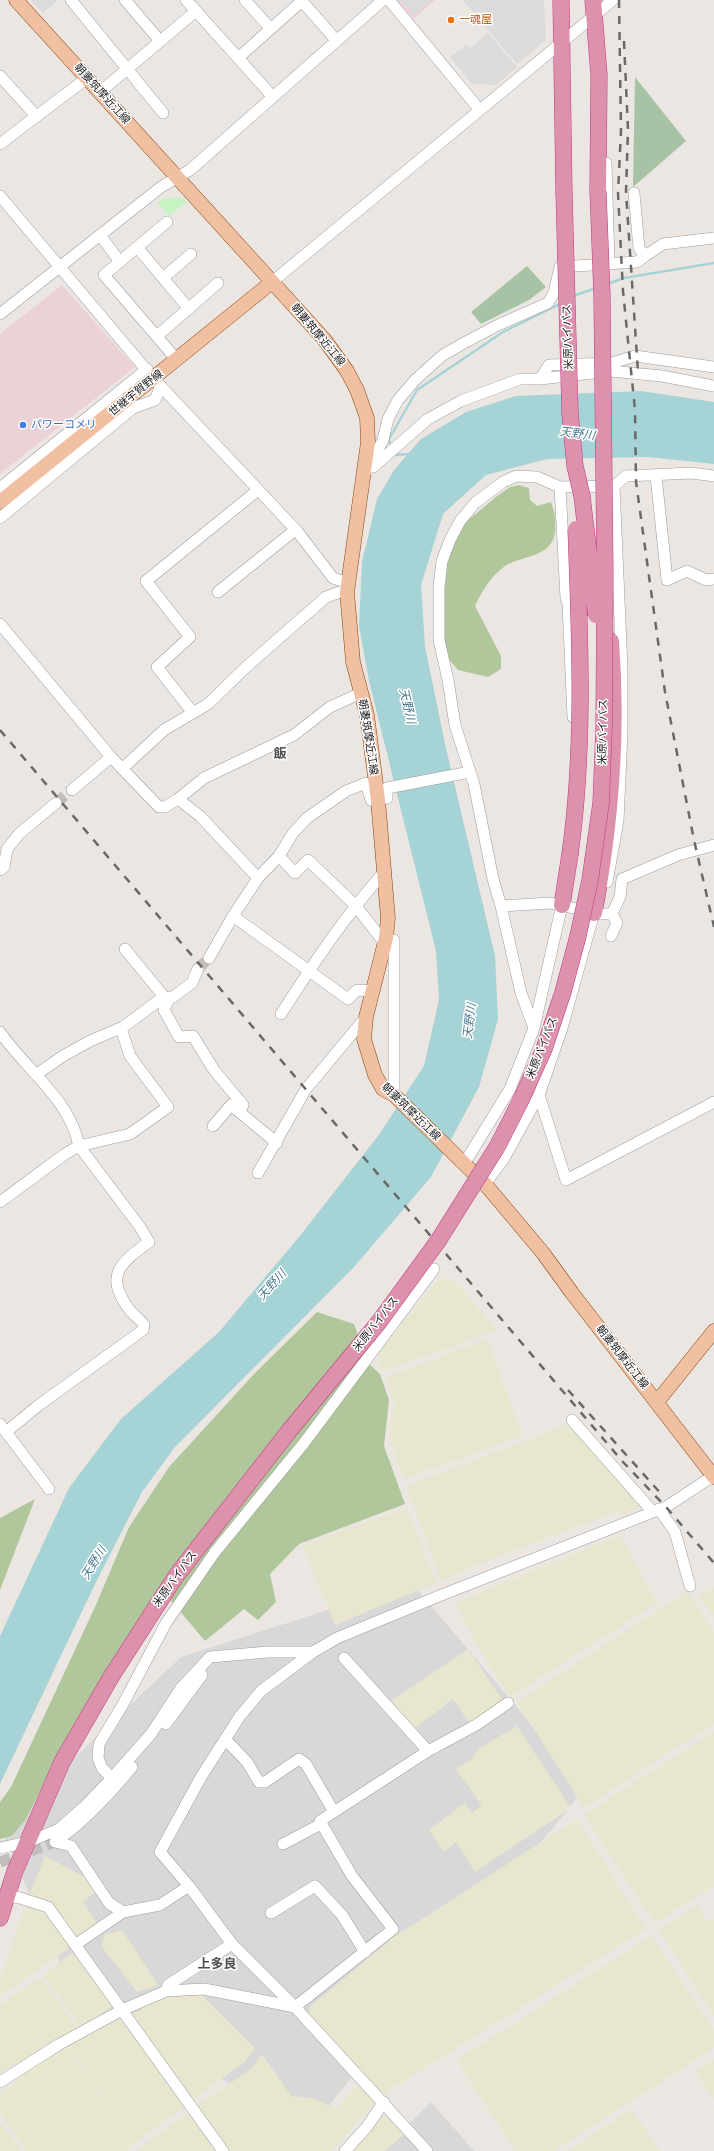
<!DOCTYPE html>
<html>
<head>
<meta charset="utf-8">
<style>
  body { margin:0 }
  canvas { display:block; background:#ece6e2 }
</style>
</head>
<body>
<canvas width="714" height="2151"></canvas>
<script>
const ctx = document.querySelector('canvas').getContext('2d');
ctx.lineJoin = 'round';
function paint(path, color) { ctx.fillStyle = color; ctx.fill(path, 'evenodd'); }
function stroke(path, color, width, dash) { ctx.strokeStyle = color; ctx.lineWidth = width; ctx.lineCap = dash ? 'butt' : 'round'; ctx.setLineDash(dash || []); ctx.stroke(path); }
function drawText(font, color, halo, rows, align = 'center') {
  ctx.font = font + ' Cabin,"Noto Sans JP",sans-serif'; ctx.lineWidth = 3; ctx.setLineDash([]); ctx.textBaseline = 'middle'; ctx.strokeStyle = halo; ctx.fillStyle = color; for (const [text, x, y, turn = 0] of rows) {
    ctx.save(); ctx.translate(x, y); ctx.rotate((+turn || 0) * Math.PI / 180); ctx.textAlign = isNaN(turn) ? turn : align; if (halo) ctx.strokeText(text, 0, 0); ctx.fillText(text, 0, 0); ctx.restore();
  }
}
paint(new Path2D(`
  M412,1583L585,1788L311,2128L77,2000L0,1828L181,1657Z
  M431,2102L474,2151H382Z`), '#d9d8d8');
paint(new Path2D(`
  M397,0H435L414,19Z
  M62,285L135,367L0,474V334Z`), '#ebd2d6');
paint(new Path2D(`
  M447,1278L455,1281L497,1330L381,1372L378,1364L381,1359L378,1354L438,1279Z
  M487,1339L523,1436L404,1479L389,1438L394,1405L386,1377Z
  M572,1423L642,1506L621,1516L618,1512L504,1554L441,1581L406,1486Z
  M407,1508L436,1583L335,1625L302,1545Z
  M620,1535L657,1603L510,1697L479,1649L455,1603Z
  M714,1589V1618L699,1595Z
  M687,1591L714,1632V1724L584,1808L517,1702Z
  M468,1649L504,1702L470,1724L453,1699L413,1730L388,1703Z
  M517,1726L571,1808L475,1872L456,1842L444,1852L429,1830L465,1803L472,1813L482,1806L456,1769L470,1760L480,1748Z
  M714,1731V1886L655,1923L584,1815Z
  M577,1819L646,1929L382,2095L308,2014L311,2006L394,1937Z
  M45,1856L90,1880L95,1892L83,1902L98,1924L76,1940L29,1896Z
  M26,1904L46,1910L69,1942L68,1949L0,1997V1981Z
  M697,1905L707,1922L714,1918V2016L659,1930Z
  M122,1930L158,1985L137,1992L102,1947L104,1935Z
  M652,1935L714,2031V2048L554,2151H515L457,2060Z
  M74,1952L113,2006L80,2027L43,1975Z
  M41,1977L77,2028L0,2073V2005Z
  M202,1995L255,2048L245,2062L191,2101L128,2014L140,2011L146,2003L165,1997Z
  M123,2016L187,2105L136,2142L69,2046L111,2021Z
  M68,2047L136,2143L125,2151H27L0,2113V2092L16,2083L20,2074Z
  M262,2054L291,2096L315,2099L336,2109L360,2083L377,2101L332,2151H227L196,2107L252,2068Z
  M714,2060V2099L696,2072Z
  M632,2109L660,2151H567Z
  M191,2111L220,2151H135Z
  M384,2114L404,2134L385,2151H352Z
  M0,2122L21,2151H0Z`), '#e9e6cf');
paint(new Path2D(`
  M519,485L529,488L530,500L537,506L551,502C555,513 556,520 555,532C552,558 522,555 505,566C491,576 482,591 475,606L501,656V669L488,677L458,670L447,657L442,638L446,568L451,550L466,522L496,497L510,487Z
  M317,1312L354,1324L368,1363L380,1374L389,1400L384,1446L405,1504L299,1544L270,1574L276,1602L258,1620L244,1609L205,1641L162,1590L64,1743L26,1819L12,1836L0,1839V1802L11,1787L95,1607L129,1527L169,1467L254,1374Z
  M35,1499L0,1590V1518Z`), '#b0c79b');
paint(new Path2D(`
  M635,77L686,141L633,187Z
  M527,266L546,287L529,300L481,324L471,312Z`), '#a7c2a5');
paint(new Path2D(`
  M181,197L187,202L169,216L157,203L162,199Z`), '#c7f2c2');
paint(new Path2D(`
  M31,0H58L43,13Z
  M401,0H431L415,15Z
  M463,0H544L546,40L517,64Z
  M488,33L517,67L496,85L472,84L450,57L467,44L470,48Z`), '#dbdbdb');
paint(new Path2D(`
  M641,391L714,402V464L649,457L547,459L486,475L443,514L421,585L425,646L445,744L495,956L498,1019L479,1087L431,1177L354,1267L175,1447L142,1492L95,1584L0,1784V1636L69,1488L121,1419L219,1332L299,1237L378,1136L424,1066L439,1000L436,951L369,681L359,626L362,562L377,499L394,470L421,439L466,412L516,396Z`), '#a6d3d5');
stroke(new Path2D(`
  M607,284L624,278L714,263
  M573,296L596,288
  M391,446L389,439L417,390L503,332L562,303
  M394,452L395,455L408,454L410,456`), '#a6d3d5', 2.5);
stroke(new Path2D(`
  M56,803L72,790
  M198,969L209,958
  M0,1862L55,1842`), '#c2bdba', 11, [11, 5.5]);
const minor = new Path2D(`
  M71,0L163,113
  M125,0L160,41
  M186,0L196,11
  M245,0L270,28
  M301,0L337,41
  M389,0L479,109
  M238,58L302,1
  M0,76L36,116
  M100,92L196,11L273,97
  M0,144L87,78
  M606,163L609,264
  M0,196L154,379L297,531L333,578L348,583
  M167,222L104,275L177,360
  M100,235L120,262
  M137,247L189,309
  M645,256L663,244L714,238
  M163,278L191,254
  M272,282L613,0
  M0,314L161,187L190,170L383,0
  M157,336L218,283
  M540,379L549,365L612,363L635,356L714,367
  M373,467L428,419L461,401L520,379H540L610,371L662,376L714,386
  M366,472L383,440L388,419L398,400L415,380L443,355L464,343L498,325L548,303L554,293L560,267L637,262L645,256L639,248L634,193
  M656,476L667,580L687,571L706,580L714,579
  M560,487L566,598L568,604L573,717
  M0,488L147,369
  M0,518L133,408L155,400L161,386
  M218,592L295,530
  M0,624L111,757L159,807H165L178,799L200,816L258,878L279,856L293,833L307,818L346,791L366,783L371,800L387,798V788L470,772
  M193,713L157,667L190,637L146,581L258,490
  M123,768L164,730L208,704L246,667L326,597L340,592H347
  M72,790L111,757
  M178,799L204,778L294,735L330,707L361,693
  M279,856L295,873L308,860L355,905L384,942L394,940V1095
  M0,870L4,867L7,849L19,834L56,803
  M607,882L618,821L622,733V668L614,486
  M501,906L550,903L600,914H612
  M233,916L348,999L357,990L373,991
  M611,936L617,923L612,914L620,897L622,879L678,855L714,845
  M125,949L165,998
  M209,958L233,916L258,878
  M170,997L164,1010L179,1037L193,1036L214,1070L243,1105L239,1111
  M281,1014C313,964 345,916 385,871
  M534,1028L521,993L501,906L493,879L474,784L455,725L448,680L439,640V587L442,561L450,540L460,521L475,503L503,482L516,476L537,477L560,487L614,486L626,476L692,473L714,476
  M0,1032C26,1070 70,1099 79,1146L140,1227L149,1242C120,1263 104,1276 129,1309C133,1315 140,1319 144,1325L143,1330L39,1405L6,1432
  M37,1074L63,1056L90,1041L123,1027L161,999L173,997L192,983L198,969
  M539,1095L566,1180L714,1102
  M213,1126L231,1105L277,1143
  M464,1164L510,1089L534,1028L562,905
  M258,1173L306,1089L366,1017
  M485,1184L503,1160L539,1095L562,1028L594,913
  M0,1202L65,1154L79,1146L130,1134L168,1107L130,1056L121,1028
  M572,1420L653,1512
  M0,1424L49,1489
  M659,1509L675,1532L690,1586
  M344,1658L428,1751
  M166,1724L202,1675
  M225,1739L247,1762L259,1782H265L299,1759L306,1764L334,1812
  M112,1778L102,1768L98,1758L99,1744L122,1706L166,1623L215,1552L304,1443L434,1269
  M55,1842C85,1821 109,1795 132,1767
  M55,1842L71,1846L109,1903L123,1912
  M283,1844L321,1824
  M0,1848L28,1842L59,1829L84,1807L112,1778L151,1734L181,1688L210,1657L268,1652H313
  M7,1898L17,1897L48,1907L223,2151
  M271,1913L315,1886L342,1915L365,1952
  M75,1945L123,1912L160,1905L189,1886
  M166,1991L168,1985L232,1944
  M0,2082L58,2045L122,2010L166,1991L204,1989L295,2007L393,1929L352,1876L320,1821L428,1751L476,1725L508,1703
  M345,2151L366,2128L384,2102
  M427,2151L295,2007L232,1944L189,1886L160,1852L201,1777L240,1716L261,1691L313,1652L337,1638L439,1596L666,1507L713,1476`);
const major = new Path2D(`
  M16,0L324,339L347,371L357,390L367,418L368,442L347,592L353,662L367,715L378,800L388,918L386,938L366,1017L364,1039L375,1075L383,1089L394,1095L485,1184L543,1253L572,1293L714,1477
  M0,502L272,282
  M657,1402L714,1331`);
const highway = new Path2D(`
  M561,0L564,192
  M593,0L599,75L598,191
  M562,905L570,854
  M594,913C611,823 618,732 611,641
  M0,1918L15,1871L62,1762L111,1677`);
stroke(minor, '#9c9c9c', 12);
stroke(major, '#83470f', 15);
stroke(highway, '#c33681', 17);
stroke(minor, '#fff', 11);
stroke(major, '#f1bfa1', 14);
stroke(highway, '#dc91ad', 16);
stroke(new Path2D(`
  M619,0L621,131L618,193L623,291L635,410L636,482L665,692L694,840L714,927
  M624,41L628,130L626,192L638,372
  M0,730L623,1462L666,1507L714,1563
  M568,1390L664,1497`), '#696969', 2.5, [8, 8]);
const highwayBridge = new Path2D(`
  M564,192L570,413L575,466L582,496L596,615
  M570,854C585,747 580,637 576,529
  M111,1677L176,1576L289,1431L379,1322L438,1241L497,1147L520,1102L544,1049L563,992L578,936L590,880L601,803L604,727L605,574L602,296L598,191`);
stroke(highwayBridge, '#c33681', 17, []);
stroke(highwayBridge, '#dc91ad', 16);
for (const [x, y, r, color] of [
  [451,20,4,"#e8710a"],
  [23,425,4,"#3f7fe0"]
]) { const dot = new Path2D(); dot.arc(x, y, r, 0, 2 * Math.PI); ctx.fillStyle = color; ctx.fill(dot); stroke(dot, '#fff', 1.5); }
drawText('11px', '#c56008', '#fff', [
  ["一魂屋",459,20]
], 'left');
drawText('11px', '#1b1b1b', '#fff', [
  ["朝妻筑摩近江線",102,94,48],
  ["朝妻筑摩近江線",318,335,50],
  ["米原バイパス",568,337,-92],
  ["世継宇賀野線",136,393,-39],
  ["米原バイパス",603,732,-89],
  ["朝妻筑摩近江線",368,737,81],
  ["米原バイパス",542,1048,-68],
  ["朝妻筑摩近江線",411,1112,44],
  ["米原バイパス",376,1324,-52],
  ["朝妻筑摩近江線",622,1357,52],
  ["米原バイパス",175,1579,-54]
]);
drawText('11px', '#366cbe', '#fff', [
  ["パワーコメリ",31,425]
], 'left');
drawText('italic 12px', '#4c7c92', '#fff', [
  ["天野川",577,434,7],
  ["天野川",407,706,77],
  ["天野川",470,1021,-83],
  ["天野川",272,1285,-48],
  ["天野川",94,1563,-58]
]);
drawText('bold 13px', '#4e4e4e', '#fff', [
  ["飯",280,754],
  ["上多良",217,1964]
]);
</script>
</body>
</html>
